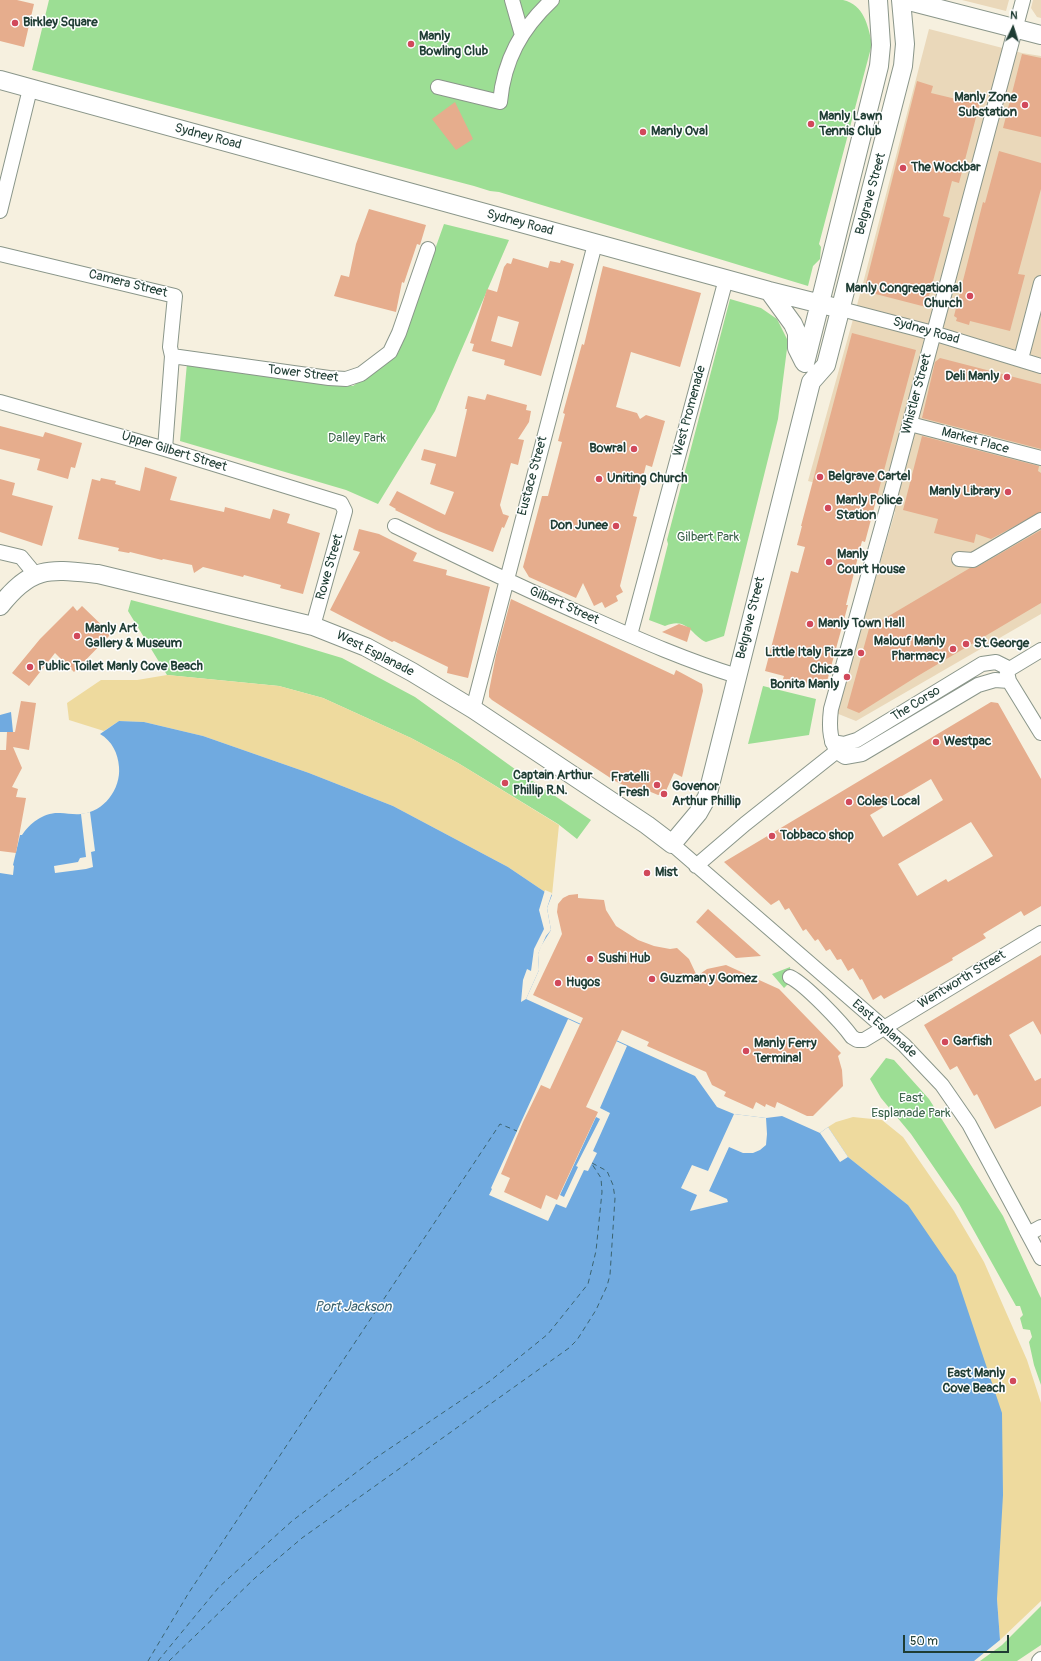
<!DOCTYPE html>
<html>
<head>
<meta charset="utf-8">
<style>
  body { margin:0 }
  #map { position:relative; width:1041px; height:1661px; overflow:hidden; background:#f6f0df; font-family:Pangolin,sans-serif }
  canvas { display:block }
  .north { position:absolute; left:993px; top:8px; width:40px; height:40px; -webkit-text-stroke:3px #fff; paint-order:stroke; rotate:4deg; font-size:11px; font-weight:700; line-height:16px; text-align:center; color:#1f3d34 }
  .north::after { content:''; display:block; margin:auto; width:14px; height:18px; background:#1f3d34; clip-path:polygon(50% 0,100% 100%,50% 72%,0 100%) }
  .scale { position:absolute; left:903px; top:1635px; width:106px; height:18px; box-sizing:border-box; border:2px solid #1f3d34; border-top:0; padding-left:5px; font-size:12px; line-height:14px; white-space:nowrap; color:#1f3d34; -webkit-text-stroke:3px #fff; paint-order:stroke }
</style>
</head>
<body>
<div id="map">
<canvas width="1041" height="1661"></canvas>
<div class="north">N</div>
<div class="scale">50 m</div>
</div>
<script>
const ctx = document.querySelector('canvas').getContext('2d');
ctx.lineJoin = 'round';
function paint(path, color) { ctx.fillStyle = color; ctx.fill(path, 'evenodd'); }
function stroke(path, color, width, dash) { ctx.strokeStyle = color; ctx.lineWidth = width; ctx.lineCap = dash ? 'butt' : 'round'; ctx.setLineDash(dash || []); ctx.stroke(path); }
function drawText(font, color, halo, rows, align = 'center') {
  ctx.font = font + ' Pangolin,sans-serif'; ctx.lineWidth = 3; ctx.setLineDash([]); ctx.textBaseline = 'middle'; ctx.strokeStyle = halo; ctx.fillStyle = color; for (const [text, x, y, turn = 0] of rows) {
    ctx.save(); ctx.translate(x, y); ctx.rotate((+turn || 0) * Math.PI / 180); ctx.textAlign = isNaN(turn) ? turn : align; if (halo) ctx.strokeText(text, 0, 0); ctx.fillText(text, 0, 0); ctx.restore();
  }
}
paint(new Path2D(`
  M962,0H1009L1006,11Z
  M1033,0H1041V18L1037,17L1031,8Z
  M929,29L1022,53L1041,56V614L856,721L836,713L895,512L882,500L808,481L862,287Z`), '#ead8ba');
paint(new Path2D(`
  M49,0H843C864,5 868,25 872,44L819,244L821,247L820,259L813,266L808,286L499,192L490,191L474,186L32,70Z
  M444,224L509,240L435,411L378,504L346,490L180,441L187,363L353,386L398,353Z
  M730,299L761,308L777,319L788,341L778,419L724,636L706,642C691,635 687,616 665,626L649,620L668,544L667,540Z
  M131,600L269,636L342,658L415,697L519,772L591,820L577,839L558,824L458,763L411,738L323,698L279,686L167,675L128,611Z
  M763,686L816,699L809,735L748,744Z
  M790,967L792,984L787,985L784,988L772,974Z
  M886,1058L894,1060L929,1099L1003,1216L1039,1294L1041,1298V1385L1034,1365L1029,1342L1032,1337L1030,1330L1023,1329L1020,1318L1023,1315L1020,1306H1016L959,1204L911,1134L881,1098L870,1079Z
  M1041,1606V1645L1017,1661H980L1002,1645Z`), '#9cde94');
paint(new Path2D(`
  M167,675L279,686L323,698L411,738L458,763L559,825L552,895L545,892L508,867L393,806L309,773L203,736L144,722L119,721L104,731L69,720L67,703L101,680H137Z
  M853,1117L882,1120L903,1137L954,1211L984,1262L1027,1360L1041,1403V1601L1000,1640L997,1599L908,1205L848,1157L828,1127L836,1122Z`), '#eeda9e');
paint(new Path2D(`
  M11,712L13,732H0V715Z
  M119,721L144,722L203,736L309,773L393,806L508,867L545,892L552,895L547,908L551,930L541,946L538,954L539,970L526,999L695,1076L717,1107L734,1114L766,1118L782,1116L820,1133L828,1127L848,1157L908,1205L956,1275L1002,1413L1003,1495L997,1599L1000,1640L974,1661H0V873L13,875L14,866L13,865L20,835H22C30,823 44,812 60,813C67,813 74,815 81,814C104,812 121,789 119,767C118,753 112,741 100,734Z`), '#70aae0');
paint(new Path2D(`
  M90,812L95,851L91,852L93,867L86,869L55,873L54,866L78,862L80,858L86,857L81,814Z
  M545,890L552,893L547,908L551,930L546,936L538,954L539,970L526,999L521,1002L523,980L527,969L531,971L534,949L544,929L539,910Z
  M568,1019L627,1046L600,1108L610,1113L593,1151L597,1153L588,1171L584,1170L566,1208L556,1204L548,1221L489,1195L492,1189L491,1188ZM596,1117L600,1119L576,1166L578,1167L564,1197L560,1195Z
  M734,1114L766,1118L767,1134L766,1145L760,1150L753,1153H743L729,1147L709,1191L727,1199L728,1202L690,1211L697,1195L681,1188L692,1165L708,1171Z
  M828,1127L848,1157L840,1162L820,1133Z`), '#f6f0df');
stroke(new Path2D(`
  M148,1661L188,1594L500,1124L517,1131
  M158,1661L219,1587L292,1521L374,1459L490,1381L548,1334L588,1284L596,1251L602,1192L601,1178L592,1164
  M169,1661L255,1578L302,1538L569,1348L577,1340L596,1310L607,1286L610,1275L615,1198L613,1185L607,1171L592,1163`), '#3b6370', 1, [5, 4]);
paint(new Path2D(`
  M0,0H17L34,4L24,47L0,41Z
  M1022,54L1041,58V137L1003,128Z
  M917,81L933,86L931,93L956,99L957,92L981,98L959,183L952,181L943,216L950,218L926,307L864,291Z
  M455,102L473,139L456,150L432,119Z
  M999,151L1041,163V189L1018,274L1025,275L1010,331L970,321L969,325L956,321L957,318L954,316L983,202L985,203Z
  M369,209L426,225L420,245L417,244L404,283L402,282L396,312L334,296L341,275L349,277L356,244Z
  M513,258L548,268L550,261L560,263L561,260L574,264L541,376L504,365L505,360L472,351L474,344L470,343L487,289L497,292L504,267L507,263L511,264ZM498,316L519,322L512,347L491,341Z
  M603,266L701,293L680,367L631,352L616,407L637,413L640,419L646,415L665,421L652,467L646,465L633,516L637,517L620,586L623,592L616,596L618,601L605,608L602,602L594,606L583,583L576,598L529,577L523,567L542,496H548L562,442L558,441L565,414L563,413L582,344L584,345Z
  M852,333L916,350L865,542L862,541L846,605H848L826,685L807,681L806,685L783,679L784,676L765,671L791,571L798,573L805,547L797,545L802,526H801Z
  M940,358L1041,384V449L922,418L935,362Z
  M487,394L527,405L526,410L531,411L529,422L518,439L524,440L518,465L511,463L500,505L503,514L509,516L504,528L502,527L493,552L436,530L395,510L396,509L389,505L397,491L445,515L454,492L430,484L436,464L421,460L424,449L456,457L466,414L467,409H465L468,396L485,400Z
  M0,426L43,437L45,432L82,443L75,468L71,467L68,479L37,470L40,459L0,449Z
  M922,436L1039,466L1038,471L1041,473V512L991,539L976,534L974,543L934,533L938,519L903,510Z
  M145,467L177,477L170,500L224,512L225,507L270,519L273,509L290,514L287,523L320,533L303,594L280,588L281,585L244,575L243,577L203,567L194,573L192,565L163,559L162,560L130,552L129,553L118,551L119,548L78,539L92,479L100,481L101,478L116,481L115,484L140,491Z
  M0,479L15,483L12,495L53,506L42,546L0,532Z
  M359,529L379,534L417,553L413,561L447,570L446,575L490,587L468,678L447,673L448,667L394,641L392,642L330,610L360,552L353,550Z
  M1041,530V603L916,677L859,713L847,708L870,625L882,620L970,568L977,567Z
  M511,599L674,675L676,670L702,684L703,691L682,777L674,773L665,793L658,795L639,787L638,792L615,781L492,700L489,697V691L496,655Z
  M73,606L77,611L82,606L111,634L74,672L55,653L29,686L12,673L40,639Z
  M679,624L691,628L687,642L662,632Z
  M21,701L36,703L29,750L13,747L22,768L12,787L18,789L16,797L26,798L16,853L0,851V750H6L7,732H15Z
  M991,702L998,703L1041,779V906L1024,916L1021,911L983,934L986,938L952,958L953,960L884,999L881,995L873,1000L862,979L860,980L853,968L848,971L841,959L837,960L830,949L826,951L818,939L815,941L806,929L803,931L789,908L785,910L779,900L771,905L724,862ZM931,779L943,800L883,837L870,815ZM971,822L993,856L948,882L946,879L917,896L898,864Z
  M578,894V898L604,900L606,910L616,926L638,940L654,946L670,949L677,948L689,959L697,976L707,969L726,965L779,989L841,1053L838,1056L842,1070L843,1086L813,1116H807L777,1102L775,1108L766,1104L765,1107L756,1102L753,1109L724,1096L726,1092L712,1085L706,1072L647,1046L649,1042L622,1030L586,1107L598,1112L557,1200L546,1195L541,1209L504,1192L510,1178L501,1174L523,1122L541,1085L550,1089L583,1018L533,995L562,934L557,912L558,904L563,898L569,895Z
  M708,909L761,956L736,958L696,922Z
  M1041,955V1035L1033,1021L1009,1035L1035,1081L1041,1078V1106L995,1129L977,1094L974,1096L957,1066L950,1070L924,1025Z`), '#e6ad8d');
const minor = new Path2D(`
  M512,0L522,35
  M438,87L500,102C504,60 521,29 552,0
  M0,211L30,89
  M0,254L175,296L170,347L172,356L165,449
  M841,309L933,333L1041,366
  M172,356L329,378L346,379L361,374L390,352L399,333L428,249
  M1021,359L1041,283
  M0,402L165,449L341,503L345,511L313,626
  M910,424L1041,458
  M395,526C460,558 526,590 593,619C640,640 688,661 737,676
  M0,552L21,557L35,574
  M959,559L973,560L1041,520
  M630,635L726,279
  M1008,670L1041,650
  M1009,681L995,680L978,685L862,754L845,757C828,748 829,725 831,709L886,512L1023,0
  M473,709L595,244
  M832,742L844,744L857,740L982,664L996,662L1006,667L1009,681L1041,733
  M672,844L904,1045L942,1085L969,1124L1041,1258
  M696,866L745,824L837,751
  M790,977C805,984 842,1023 852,1037L857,1040H864L1041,933
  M1028,1234L1041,1227
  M1039,1661L1041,1659`);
const major = new Path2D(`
  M905,0L1041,35
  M0,80L769,291L841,309
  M769,291L793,324L797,333V348L804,362
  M805,363L879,66L881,45L878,0
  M0,606C32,565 50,569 98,574L313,626L366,647L412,672L473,709L647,825L672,844L698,813L707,797L811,382L826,365L903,66L905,44L901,0`);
stroke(minor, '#8a968a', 16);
stroke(major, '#8a968a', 20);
stroke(minor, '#fff', 14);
stroke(major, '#fff', 18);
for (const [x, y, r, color] of [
  [15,23,4,"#d1495b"],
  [411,44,4,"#d1495b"],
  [1025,105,4,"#d1495b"],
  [811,124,4,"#d1495b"],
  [643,132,4,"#d1495b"],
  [903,168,4,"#d1495b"],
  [970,296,4,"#d1495b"],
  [1007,377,4,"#d1495b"],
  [634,449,4,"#d1495b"],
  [820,477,4,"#d1495b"],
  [599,479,4,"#d1495b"],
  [1008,492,4,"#d1495b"],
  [828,508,4,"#d1495b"],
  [616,526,4,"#d1495b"],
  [829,562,4,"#d1495b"],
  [810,624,4,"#d1495b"],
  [77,636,4,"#d1495b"],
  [966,644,4,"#d1495b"],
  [953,649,4,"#d1495b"],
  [861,653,4,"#d1495b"],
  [30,667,4,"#d1495b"],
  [847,677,4,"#d1495b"],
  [936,742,4,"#d1495b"],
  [505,783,4,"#d1495b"],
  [657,785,4,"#d1495b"],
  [664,794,4,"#d1495b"],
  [849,802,4,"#d1495b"],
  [772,836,4,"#d1495b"],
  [647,873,4,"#d1495b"],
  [590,959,4,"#d1495b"],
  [652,979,4,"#d1495b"],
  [558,983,4,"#d1495b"],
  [945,1042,4,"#d1495b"],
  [746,1051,4,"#d1495b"],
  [1013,1381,4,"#d1495b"]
]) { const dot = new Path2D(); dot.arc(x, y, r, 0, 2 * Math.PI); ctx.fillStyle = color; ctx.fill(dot); stroke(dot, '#fff', 1.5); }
drawText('bold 13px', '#1f3d34', '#fff', [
  ["Birkley Square",23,23],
  ["Manly",419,37],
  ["Bowling Club",419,52],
  ["Manly Zone",1017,98,"right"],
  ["Substation",1017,113,"right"],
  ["Manly Lawn",819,117],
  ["Tennis Club",819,132],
  ["Manly Oval",651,132],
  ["The Wockbar",911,168],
  ["Manly Congregational",962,289,"right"],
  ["Church",962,304,"right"],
  ["Deli Manly",999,377,"right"],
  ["Bowral",626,449,"right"],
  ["Belgrave Cartel",828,477],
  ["Uniting Church",607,479],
  ["Manly Library",1000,492,"right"],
  ["Manly Police",836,501],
  ["Station",836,516],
  ["Don Junee",608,526,"right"],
  ["Manly",837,555],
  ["Court House",837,570],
  ["Manly Town Hall",818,624],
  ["Manly Art",85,629],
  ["Gallery & Museum",85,644],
  ["Malouf Manly",945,642,"right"],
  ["Pharmacy",945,657,"right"],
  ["St.George",974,644],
  ["Little Italy Pizza",853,653,"right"],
  ["Public Toilet Manly Cove Beach",38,667],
  ["Chica",839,670,"right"],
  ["Bonita Manly",839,685,"right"],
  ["Westpac",944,742],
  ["Captain Arthur",513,776],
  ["Phillip R.N.",513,791],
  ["Fratelli",649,778,"right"],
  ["Fresh",649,793,"right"],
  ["Govenor",672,787],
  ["Arthur Phillip",672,802],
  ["Coles Local",857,802],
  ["Tobbaco shop",780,836],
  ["Mist",655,873],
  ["Sushi Hub",598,959],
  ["Guzman y Gomez",660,979],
  ["Hugos",566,983],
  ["Garfish",953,1042],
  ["Manly Ferry",754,1044],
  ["Terminal",754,1059],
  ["East Manly",1005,1374,"right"],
  ["Cove Beach",1005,1389,"right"]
], 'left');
drawText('13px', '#1f3d34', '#fff', [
  ["Sydney Road",208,137,15],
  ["Belgrave Street",871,194,-75],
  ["Sydney Road",520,223,15],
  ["Camera Street",128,284,14],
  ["Sydney Road",926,331,16],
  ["Tower Street",303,374,7],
  ["Whistler Street",917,394,-75],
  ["West Promenade",690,411,-75],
  ["Market Place",975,441,15],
  ["Upper Gilbert Street",174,452,17],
  ["Eustace Street",533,476,-75],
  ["Rowe Street",330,567,-74],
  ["Gilbert Street",564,606,24],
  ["Belgrave Street",751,618,-76],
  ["West Esplanade",375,654,27],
  ["The Corso",916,704,-32],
  ["Wentworth Street",962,980,-31],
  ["East Esplanade",884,1029,41]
]);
drawText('13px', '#3e654c', '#fff', [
  ["Dalley Park",357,439],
  ["Gilbert Park",708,538],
  ["East",911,1099],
  ["Esplanade Park",911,1114]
]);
drawText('italic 14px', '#3b6370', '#fff', [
  ["Port Jackson",353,1307]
]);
</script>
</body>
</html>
